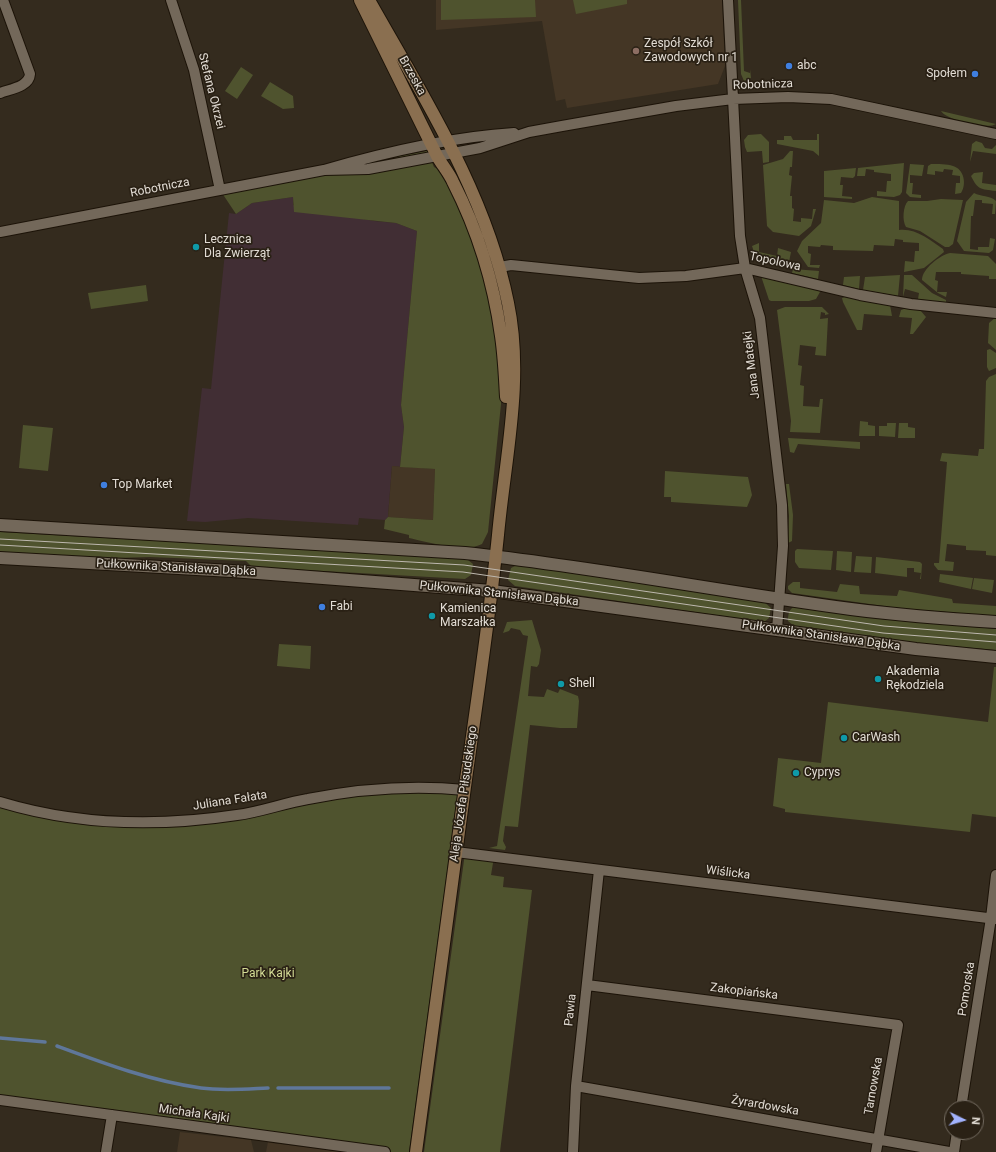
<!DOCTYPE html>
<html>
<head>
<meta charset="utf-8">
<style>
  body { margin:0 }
  #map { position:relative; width:996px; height:1152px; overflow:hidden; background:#342b1e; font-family:Roboto,sans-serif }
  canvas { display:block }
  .north { position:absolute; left:944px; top:1100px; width:40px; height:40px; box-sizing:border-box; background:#2a2115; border:1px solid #746c61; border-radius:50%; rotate:95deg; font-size:11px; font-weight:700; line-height:16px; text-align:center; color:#e2dcd4 }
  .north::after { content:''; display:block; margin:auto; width:14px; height:18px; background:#a2b2fd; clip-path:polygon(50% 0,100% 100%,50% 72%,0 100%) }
</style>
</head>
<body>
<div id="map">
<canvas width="996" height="1152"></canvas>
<div class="north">N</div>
</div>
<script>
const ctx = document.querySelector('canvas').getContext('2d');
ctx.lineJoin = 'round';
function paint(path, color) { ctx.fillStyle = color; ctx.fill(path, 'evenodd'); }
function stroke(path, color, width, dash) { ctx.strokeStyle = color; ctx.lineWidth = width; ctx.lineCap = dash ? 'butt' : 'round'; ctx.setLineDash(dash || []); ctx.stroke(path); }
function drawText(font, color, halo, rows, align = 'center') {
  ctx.font = font + ' Roboto,sans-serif'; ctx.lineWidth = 3.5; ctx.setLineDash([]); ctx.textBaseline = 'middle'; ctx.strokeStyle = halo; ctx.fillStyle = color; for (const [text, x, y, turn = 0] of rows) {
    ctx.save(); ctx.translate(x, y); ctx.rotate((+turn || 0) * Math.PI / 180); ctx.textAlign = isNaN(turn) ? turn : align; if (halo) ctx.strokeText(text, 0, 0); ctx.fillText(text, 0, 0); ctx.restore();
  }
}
paint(new Path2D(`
  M293,197V205L374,221L396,223L417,231L401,405L404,427L400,467L392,466L388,517L385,520L359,518L358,525L248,518L205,522L187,521L202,388L211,389L229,213L236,214L252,203Z`), '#412e34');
paint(new Path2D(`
  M436,0H722L725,66L718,84L567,108L565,99L556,101L542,21L436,30Z
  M392,466L435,469L433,520L388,517Z
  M180,1132L251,1140L254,1152H177Z
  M268,1142L272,1143L345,1152H266Z`), '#443625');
paint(new Path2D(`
  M441,0H535L536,17L441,20Z
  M573,0H627V4L576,14Z
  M738,0H741L744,71L750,73V69L751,78L744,81L741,74Z
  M241,67L253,75L237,99L225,91Z
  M270,82L293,96L294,108L283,109L261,96Z
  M941,111L996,124C987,130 946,120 941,111Z
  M761,134L769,142V162L763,163L762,151L747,152L745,147L744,140L748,135Z
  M817,134H819V156L813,151L777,144V140H784V136H791L793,140H817Z
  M976,141L982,143L985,148L992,149L996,145V154L973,151L970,162L972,144Z
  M427,151L434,167L443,172L465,217L489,295L501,374V404L488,532L482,544C466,553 427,542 409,538V535L384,529L385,520L388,517L433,520L435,469L400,467L404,427L401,405L417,231L396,223L294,212L293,197L252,203L236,214L220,190Z
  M790,151H793L792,167H790L789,175L792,176L790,196H792V208L794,209L793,221L801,222V218L812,219L813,209H816L811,226L799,236L773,232L767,226L763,165L783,159Z
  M904,163L902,192L900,195L894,197L877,196V191L886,192L887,181H891V174L874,172V170L866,169L865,176H857L858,168Z
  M910,164L924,165L922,176L910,175V183H913L912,194L921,195V198L910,197L906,193Z
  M931,164C938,164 947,164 953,166C964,169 967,184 961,193L955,194L956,183H960V176L952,175L953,170L944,169L943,172L935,171V175L927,174L928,166Z
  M856,168L855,176L853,178L841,177L840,185H843L842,196L852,197V199L824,197V171Z
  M983,172L982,183L996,185V191C980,189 978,190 971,176L974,173Z
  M974,193C981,197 990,195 996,201L995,214H992L993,204L982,203V200H975L973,216H971L970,249L978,250V247H989L990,238L995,239L993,250L989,253L964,251L957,241L966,202Z
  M872,197L899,201V230C916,228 930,240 943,249L944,252L924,268L904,272L905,261L914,262L915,251H919V243L903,242V240L895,239L894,246L874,245L873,251L833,250V246L821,245L820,247L808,246V253L811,254L810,265H820L819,268L808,267L797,251L802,241L821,223L824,200L854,203Z
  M941,199L963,200L953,244L949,247H945L920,231L906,227C902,221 903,206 908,201H927Z
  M759,243V252L777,256L778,248L791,252L789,262L782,267L757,261L752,246Z
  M950,253L988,256L996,264V279H989V276L961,274V272H936L935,280L938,281L937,292H947L946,297L938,293L922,280C922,269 940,255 950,253Z
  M793,269L819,271L818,279L792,273Z
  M900,275L898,296L863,290L865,277Z
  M904,275H912L932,293L946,300V303L918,299L919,293L905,289L903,297Z
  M761,276L819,290L820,292L816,299L809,301H771L769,300Z
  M860,276L859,289L843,285L844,277Z
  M146,285L148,301L91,309L88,293Z
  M845,297L890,305L892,316L864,314L862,330H857L843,302L842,298Z
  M785,307H822L829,314L825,315V313L821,312L820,319L828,318L826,356L815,355L816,347L800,345L798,365L802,366L800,385L804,386L803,406L819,407L820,399H823L820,433L790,432L791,421L777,310Z
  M907,308L920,310L926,317L913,334H910L912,318L899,317L901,310Z
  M996,317V350L988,343L989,323Z
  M990,349L996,353V368L989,371L987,367V350Z
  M996,374V556L986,555V551L966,550V546L947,544L945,561L954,562L953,571L938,570L934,565V563H939L947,462L940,461L942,453L978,456L979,449H984L986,381L989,377Z
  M860,421L868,422V425L875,426V436H859Z
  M887,423H896L895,437L879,436V426H887Z
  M899,423H908V427L915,428V438H898Z
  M23,425L53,428L48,471L19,468Z
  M788,438L860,442V449L798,444L794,453L790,452Z
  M665,471L748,477L752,495L747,507L671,502V497H664Z
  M786,484H789L793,515L792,541L788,543L789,516Z
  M0,532L457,558L468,560L473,564L471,575L465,579L252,567L246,561L150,557L113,558L0,552Z
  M797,549L833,551L831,570L799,568L795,562V551Z
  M837,551L852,552L851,572L836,570Z
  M856,556L872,557L871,573L854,572Z
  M876,557L920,562L922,564L921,579H920L921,573L914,572V568H907V577L875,573Z
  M517,565L763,601L771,608L769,618L764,622L515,586L508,580L511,568Z
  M940,574L973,578L971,589L939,582Z
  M974,578L994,580L992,593L972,589Z
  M793,582H800V588L837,592L840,584L859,586L860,594L897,596L899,590L952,599L953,603L996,606V616L898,608L792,593L788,589V586Z
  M795,606L858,616L996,629V650L917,643L794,626L788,621C788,614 789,609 795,606Z
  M532,620L541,650L539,664L537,667L531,666L528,696L544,697L547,689L558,693L560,689L578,696L579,701L577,728H560L530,725L518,827L505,826L503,841L506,847L505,850L489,848L497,846L528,636L523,635L520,630L511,628L509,631L503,633L507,622Z
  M279,644L311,646L310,669L277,666Z
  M994,667H996V817L972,814L970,832L785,812V809L773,806L778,758L821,763L828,702L988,722Z
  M458,790L409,1152H385L0,1101V802L32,812L174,821L335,794Z
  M465,853L494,857L491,875L504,877L503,887L532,890L500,1152H424Z`), '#4f532e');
stroke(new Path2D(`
  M0,1038L45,1042
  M57,1046C103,1063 151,1081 201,1088C223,1091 246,1089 268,1088
  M278,1088H389`), '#5f779a', 3.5);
const minor = new Path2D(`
  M171,0L194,70L220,190
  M728,0L740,236L745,268L760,318L782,505L783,546L777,630
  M0,93C10,89 29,87 30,74L3,0
  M324,170L368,169L480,148L529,132L562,126L676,106L733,99L788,97L831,99L996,134
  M0,232L324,170C386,152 450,137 514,133
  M500,267L511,265L639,278L686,276L745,268L860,295L911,304L996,313
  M0,802C76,825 158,827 237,815C261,812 284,803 308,799C359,789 413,785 465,790
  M456,852L996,919
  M587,985L898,1025L876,1152
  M576,1086L949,1152
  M0,1100L385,1152
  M961,1108L991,918L996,875
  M106,1152L112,1115
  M573,1152L576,1086L599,870
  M954,1152L957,1132`);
const tertiary = new Path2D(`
  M0,525L465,553C595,567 723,592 851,609C899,615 948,619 996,622
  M0,558L232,571L492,591L916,649L996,657`);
const secondary = new Path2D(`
  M360,0L437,156C442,165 449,173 453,182C477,229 494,284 501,336C504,356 505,377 506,397
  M369,0C423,96 486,193 508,303C524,380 505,458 498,535C490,614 478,693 467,772C450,899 433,1025 416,1152`);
stroke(minor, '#1c1308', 12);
stroke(tertiary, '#1c1308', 14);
stroke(secondary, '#1c1308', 14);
stroke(minor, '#73685a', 10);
stroke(tertiary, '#73685a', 12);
stroke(secondary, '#8a6f50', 12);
stroke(new Path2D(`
  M0,539L464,565L884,626L996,635
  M0,545L463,572L883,633L996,642`), '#beb8af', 1);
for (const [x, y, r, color] of [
  [636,51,4,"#8d6e63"],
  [789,66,4,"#3f7fe0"],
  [975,74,4,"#3f7fe0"],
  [196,247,4,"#0f9aa8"],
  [104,485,4,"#3f7fe0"],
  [322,607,4,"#3f7fe0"],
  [432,616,4,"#0f9aa8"],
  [878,679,4,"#0f9aa8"],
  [561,684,4,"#0f9aa8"],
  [844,738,4,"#0f9aa8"],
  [796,773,4,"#0f9aa8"]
]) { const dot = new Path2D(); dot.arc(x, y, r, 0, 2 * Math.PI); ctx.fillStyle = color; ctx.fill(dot); stroke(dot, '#2a2115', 1.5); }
drawText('12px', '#e2dcd4', '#2a2115', [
  ["Zespół Szkół",644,44],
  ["Zawodowych nr 1",644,58],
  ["abc",797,66],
  ["Społem",967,74,"right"],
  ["Lecznica",204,240],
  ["Dla Zwierząt",204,254],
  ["Top Market",112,485],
  ["Fabi",330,607],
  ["Kamienica",440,609],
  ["Marszałka",440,623],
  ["Akademia",886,672],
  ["Rękodziela",886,686],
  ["Shell",569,684],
  ["CarWash",852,738],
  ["Cyprys",804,773]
], 'left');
drawText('12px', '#e2dcd4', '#2a2115', [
  ["Brzeska",412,76,61],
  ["Robotnicza",763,85,-2],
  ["Stefana Okrzei",211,91,76],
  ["Robotnicza",160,188,-11],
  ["Topolowa",775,262,12],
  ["Jana Matejki",752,365,-97],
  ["Pułkownika Stanisława Dąbka",176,568,3],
  ["Pułkownika Stanisława Dąbka",499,594,6],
  ["Pułkownika Stanisława Dąbka",821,636,8],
  ["Aleja Józefa Piłsudskiego",464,794,-82],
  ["Juliana Fałata",230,801,-9],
  ["Wiślicka",728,873,7],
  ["Pomorska",967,989,-81],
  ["Zakopiańska",744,992,7],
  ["Pawia",571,1010,-84],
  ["Tarnowska",874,1086,-80],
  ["Żyrardowska",765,1106,10],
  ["Michała Kajki",194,1114,8]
]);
drawText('12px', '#d3db95', '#2a2115', [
  ["Park Kajki",268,974]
]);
</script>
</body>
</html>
